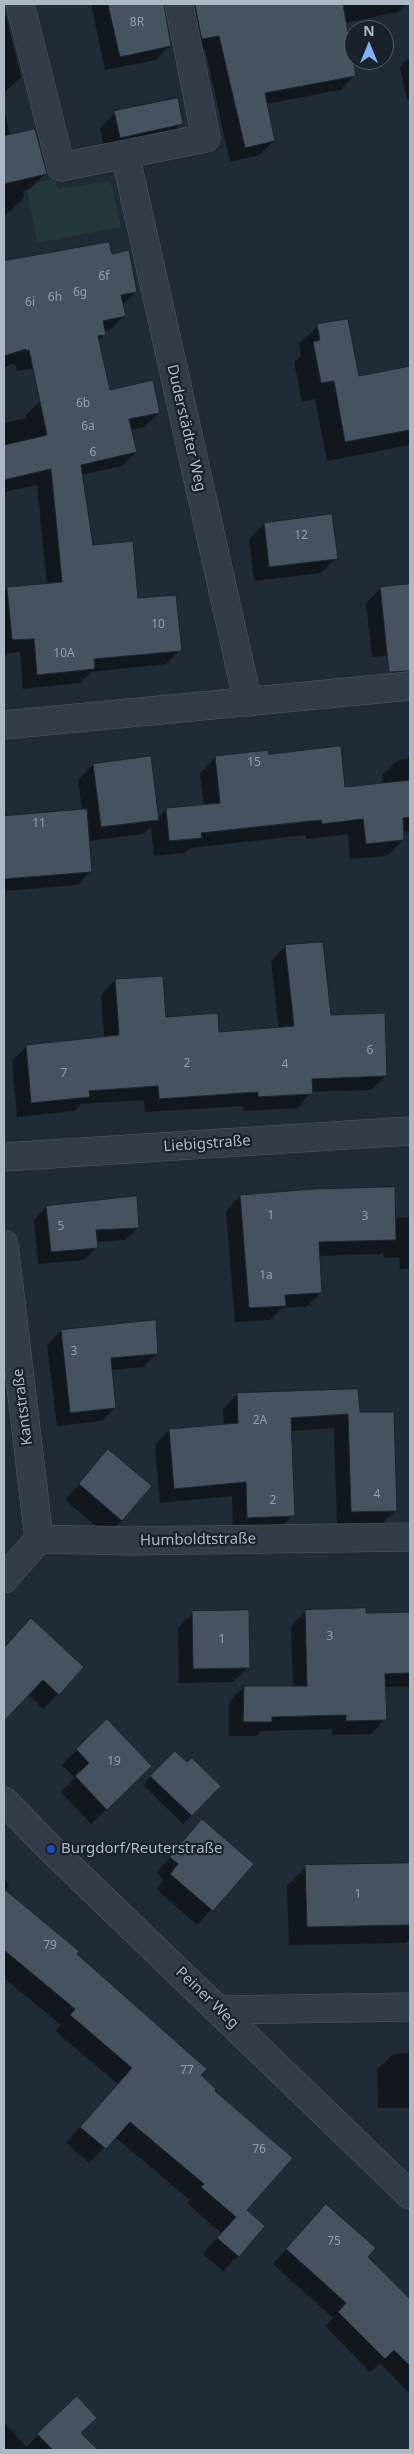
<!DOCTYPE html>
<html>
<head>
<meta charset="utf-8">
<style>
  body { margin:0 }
  #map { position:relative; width:414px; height:2454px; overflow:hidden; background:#202b36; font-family:"Noto Sans",sans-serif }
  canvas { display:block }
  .frame { position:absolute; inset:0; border:5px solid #aeb7c4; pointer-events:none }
  .north { position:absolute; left:344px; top:20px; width:50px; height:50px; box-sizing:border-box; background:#19212b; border:1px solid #555d68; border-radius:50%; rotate:0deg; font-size:14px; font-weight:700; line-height:20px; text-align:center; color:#aeb7c4 }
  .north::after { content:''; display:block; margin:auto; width:18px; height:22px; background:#82b3f4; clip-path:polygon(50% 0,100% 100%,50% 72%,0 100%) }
</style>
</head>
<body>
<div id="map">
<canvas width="414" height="2454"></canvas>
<div class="frame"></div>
<div class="north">N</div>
</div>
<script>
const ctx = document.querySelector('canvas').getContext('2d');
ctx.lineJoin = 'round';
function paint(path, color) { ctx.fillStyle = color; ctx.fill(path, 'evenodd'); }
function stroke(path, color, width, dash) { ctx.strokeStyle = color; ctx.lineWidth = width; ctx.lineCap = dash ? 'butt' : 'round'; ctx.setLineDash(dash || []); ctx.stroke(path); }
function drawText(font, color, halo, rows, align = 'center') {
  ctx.font = font + ' "Noto Sans",sans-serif'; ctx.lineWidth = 4.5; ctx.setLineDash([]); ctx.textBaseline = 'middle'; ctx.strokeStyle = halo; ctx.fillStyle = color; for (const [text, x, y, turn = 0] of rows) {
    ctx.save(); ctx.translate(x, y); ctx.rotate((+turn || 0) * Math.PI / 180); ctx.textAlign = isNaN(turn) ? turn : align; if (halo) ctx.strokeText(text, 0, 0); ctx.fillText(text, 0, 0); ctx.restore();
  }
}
paint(new Path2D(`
  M54,179L58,189L110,181L121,227L37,243L26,184Z`), '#233838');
paint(new Path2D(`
  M91,4H163L170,45L156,60L105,70Z
  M169,4H407L398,12L345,23L355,75L340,90L266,104L274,141L259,155L230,162L205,49L188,53Z
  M4,16H6L21,77L4,93Z
  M410,57V98L407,99L400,67Z
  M4,108L10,136L46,173L30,189L23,191L24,197L9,212L4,214Z
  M115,113L182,123L167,138L105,152L100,128Z
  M108,243L111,256L136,292L122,305L124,316L110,330L104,331L105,334L98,341L109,392L159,413L144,427L130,430L136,452L122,466L81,475L92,546L180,650L166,664L91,672L80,683L23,689L20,652L4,654V592L7,589L47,585L37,485L4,492V423L27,418L26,415L40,401L55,365L17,371L15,363L4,367V264Z
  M318,326L358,377L410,367V445L327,461L315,399L302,402L294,362L301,356L299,344Z
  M264,524L336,558L321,573L254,581L249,539Z
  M410,585V653L372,657L366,603L381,588Z
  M268,756L344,788L383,784L382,775L398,760L410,758V831L402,832L403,840L387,856L350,859L348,834L306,839V835L190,848L185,853L154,856L151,826L143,834L89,841L91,871L77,885L4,891V817L82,810L78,780L93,765L158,818L166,809L204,806L200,773L216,757Z
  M286,946L330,1016L386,1076L371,1090L312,1092L297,1108L244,1111L243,1106L145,1112L144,1100L81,1104L74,1111L17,1117L12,1061L26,1047L104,1038L101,995L115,980L165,1018L218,1034L279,1029L271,961Z
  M240,1196L394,1222L398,1218L410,1217V1268L400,1269L399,1257L384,1258L383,1251L380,1254L318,1256L320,1293L306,1307L282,1308L270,1320L235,1322L226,1211Z
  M47,1207L138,1227L125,1240L96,1242L97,1247L84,1260L38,1264L34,1220Z
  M154,1322L157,1353L143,1367L111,1370L115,1408L101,1421L57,1426L47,1345L61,1331Z
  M238,1394L358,1414L396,1510L381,1525L337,1526L334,1428L290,1431L293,1515L279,1530L233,1532L232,1496L160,1503L155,1445L169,1430L224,1426L223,1409Z
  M109,1451L122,1520L107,1535L65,1500Z
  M306,1611L365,1614L410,1613V1687H384L385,1719L371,1734L332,1735V1729L261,1731L256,1736H229V1702L244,1687H293L291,1626Z
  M193,1613L248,1667L233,1682L179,1683L178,1628Z
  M16,1635L58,1694L43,1709L28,1694L4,1719V1648Z
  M107,1721L150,1766L91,1824L61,1792L75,1778L62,1765Z
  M175,1753L187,1764L219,1786L183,1824L143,1785Z
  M203,1821L253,1864L197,1925L156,1889L164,1880L156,1873Z
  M410,1865V1939L406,1943L289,1945L287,1886L306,1867Z
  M4,1879L9,1885L4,1891L77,1952L75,1955L213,2091L245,2210L238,2256L223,2271L203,2254L221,2233L187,2203L190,2200L115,2137L89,2163L66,2143L118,2084L55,2031L61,2025L4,1978Z
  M410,2053V2149H409V2108H378L377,2070L393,2054Z
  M326,2205L367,2257L410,2301V2390L408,2392L380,2363L370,2372L325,2326L333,2318L273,2264Z
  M77,2398L80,2433L91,2445L85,2450H4V2422L26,2447Z`), '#0007');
const building = new Path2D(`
  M108,4H164L171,46L120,57Z
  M195,4H343L356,76L265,93L275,141L245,148L219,36L202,39Z
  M178,98L183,124L120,138L114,111Z
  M35,129L47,174L4,184V136Z
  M109,242L112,254L129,250L137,292L121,295L126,316L103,321L106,335L98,336L110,390L153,380L160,413L129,419L137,452L81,465L93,545L133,541L138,598L176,595L182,651L94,659L95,669L37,675L34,639L12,640L7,587L62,582L51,469L4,480V445L47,435L29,350L26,351V349L4,356V261Z
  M348,319L359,376L410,366V430L345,442L334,381L321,383L313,342L320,340L317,324Z
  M332,514L338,559L269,567L264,523Z
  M410,584V671L389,672L380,587Z
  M341,746L345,787L410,780V817L403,818L404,840L366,844L363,819L322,824L321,820L201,833L202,838L169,841L166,808L220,803L215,756L268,750L269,754Z
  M151,756L159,820L101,827L93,764Z
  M87,809L92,872L4,879V816Z
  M323,942L331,1015L385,1013L387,1076L312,1079L313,1094L258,1097V1092L159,1099L158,1086L89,1091L90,1097L31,1103L26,1045L119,1035L115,979L163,976L166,1017L218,1013L219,1032L294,1026L285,945Z
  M395,1187L396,1240L319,1242L322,1293L285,1295L286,1306L249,1308L240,1195L314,1189Z
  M137,1196L139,1228L96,1230L98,1248L51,1252L46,1206Z
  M156,1320L158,1354L111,1358L116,1408L70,1413L61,1330Z
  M358,1389L360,1412H394L397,1511L351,1512L348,1414L291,1418L295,1516L247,1518L246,1482L174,1489L169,1429L238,1423L237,1393Z
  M108,1449L152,1486L122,1521L79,1484Z
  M366,1608V1613L410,1612V1673L385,1674L387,1720L346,1721V1715L272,1717V1722H243L244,1686H307L305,1610Z
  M249,1610L250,1668L193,1669L192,1611Z
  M31,1618L84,1667L59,1695L43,1680L4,1721V1648Z
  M107,1719L152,1766L107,1810L75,1776L89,1763L76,1749Z
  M175,1751L187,1762L192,1758L221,1786L192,1816L150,1776Z
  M202,1819L254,1864L213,1911L170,1874L178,1864L170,1857Z
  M410,1863V1925L307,1927L305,1865Z
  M4,1889L79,1951L77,1954L207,2069L201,2075L216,2089L215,2091L293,2158L247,2210L265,2226L239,2257L217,2238L236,2217L201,2187L204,2184L130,2122L106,2149L80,2127L132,2068L70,2015L75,2009L4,1950Z
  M326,2204L376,2248L368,2257L410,2299V2366L394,2350L385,2359L338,2312L346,2303L286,2249Z
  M77,2396L97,2418L81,2433L98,2450H53L37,2434Z`);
paint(building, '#465260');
stroke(building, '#1b232d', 1);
const minor = new Path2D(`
  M20,4L61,167L206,138L179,4
  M125,154L248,702
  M4,725L410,686
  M4,1157L410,1131
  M4,1244L39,1539
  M4,1579L39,1539L131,1541L410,1537
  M4,1801L51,1849L410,2195
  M220,2010L410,2007`);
stroke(minor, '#515a65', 29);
stroke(minor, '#343c47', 28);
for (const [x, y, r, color] of [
  [51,1849,5,"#1a4fb4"]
]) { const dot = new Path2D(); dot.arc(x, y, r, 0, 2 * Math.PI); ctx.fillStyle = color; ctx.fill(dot); stroke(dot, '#19212b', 2); }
drawText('12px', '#949eab', null, [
  ["8R",137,23],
  ["6f",104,277],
  ["6g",80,293],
  ["6h",55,298],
  ["6i",30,303],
  ["6b",83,404],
  ["6a",88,427],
  ["6",93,453],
  ["12",301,536],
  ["10",158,625],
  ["10A",64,654],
  ["15",254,763],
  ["11",39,824],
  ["6",370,1051],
  ["2",187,1064],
  ["4",285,1065],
  ["7",64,1074],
  ["1",271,1216],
  ["3",365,1217],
  ["5",61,1227],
  ["1a",266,1276],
  ["3",74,1352],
  ["2A",260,1421],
  ["4",377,1495],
  ["2",273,1501],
  ["3",330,1637],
  ["1",222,1640],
  ["19",114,1762],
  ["1",358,1895],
  ["79",50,1946],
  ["77",187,2071],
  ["76",259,2150],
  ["75",334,2242]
]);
drawText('15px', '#aeb7c4', '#19212b', [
  ["Duderstädter Weg",186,428,77],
  ["Liebigstraße",207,1144,-4],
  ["Kantstraße",23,1407,-97],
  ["Humboldtstraße",198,1540,-1],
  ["Peiner Weg",207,1998,44]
]);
drawText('15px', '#aeb7c4', '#19212b', [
  ["Burgdorf/Reuterstraße",61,1849]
], 'left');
</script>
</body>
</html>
